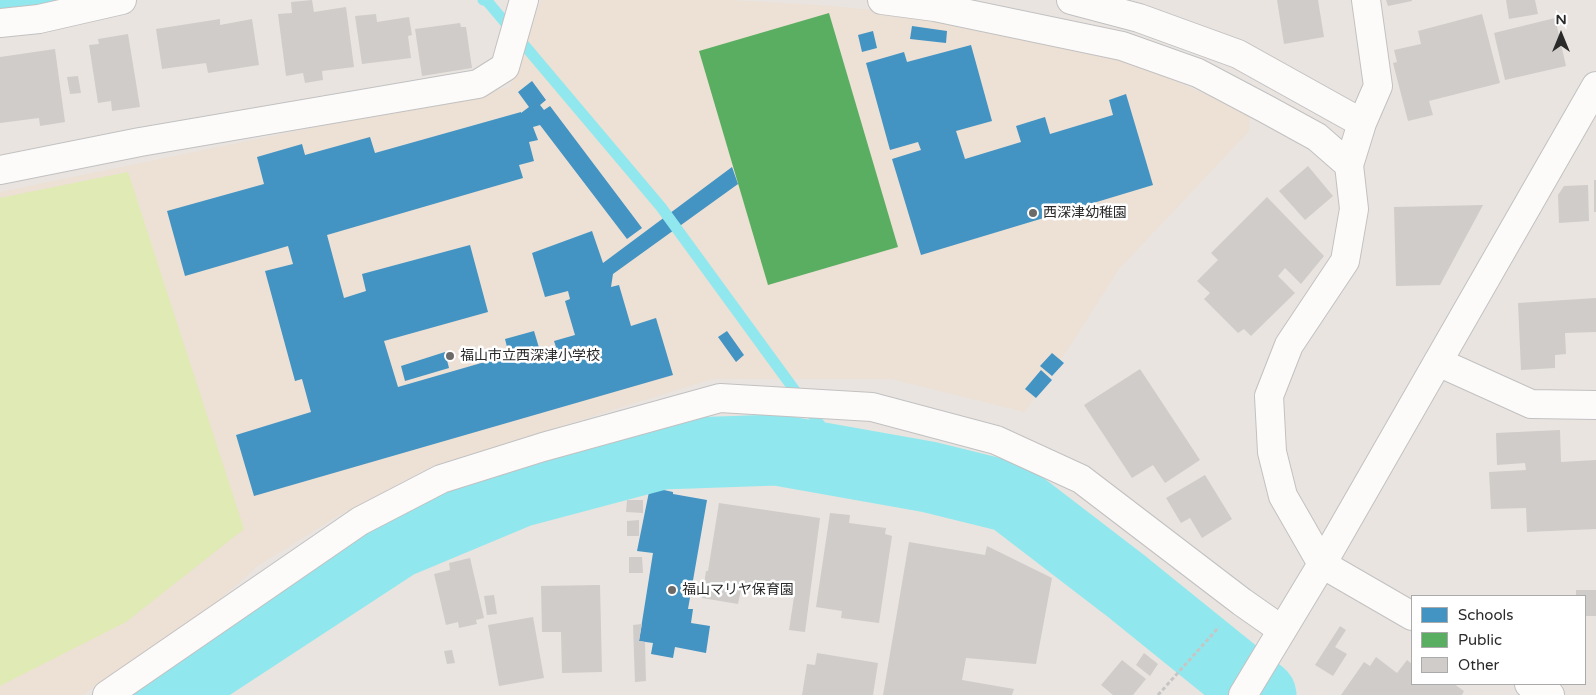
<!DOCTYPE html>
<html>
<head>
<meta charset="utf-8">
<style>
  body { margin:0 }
  #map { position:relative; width:1596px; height:695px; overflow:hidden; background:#e9e4e0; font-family:"Varela Round",sans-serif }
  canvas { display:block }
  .legend { position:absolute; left:1411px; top:595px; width:175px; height:90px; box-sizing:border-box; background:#fff; border:1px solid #aaa; margin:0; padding:6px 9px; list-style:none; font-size:15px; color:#2a2a2a }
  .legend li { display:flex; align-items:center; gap:10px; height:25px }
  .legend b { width:25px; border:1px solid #aaa }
  .north { position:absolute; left:1536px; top:10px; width:50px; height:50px; -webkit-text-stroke:4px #fff; paint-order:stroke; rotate:0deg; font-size:14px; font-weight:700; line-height:20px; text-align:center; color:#2a2a2a }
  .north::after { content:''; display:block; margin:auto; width:18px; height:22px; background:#2a2a2a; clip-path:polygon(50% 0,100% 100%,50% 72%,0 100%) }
</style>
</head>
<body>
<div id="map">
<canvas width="1596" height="695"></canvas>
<ul class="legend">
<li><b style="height:14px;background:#4393c3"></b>Schools</li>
<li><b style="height:14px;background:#5aae61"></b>Public</li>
<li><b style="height:14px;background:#cfccc9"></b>Other</li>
</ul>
<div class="north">N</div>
</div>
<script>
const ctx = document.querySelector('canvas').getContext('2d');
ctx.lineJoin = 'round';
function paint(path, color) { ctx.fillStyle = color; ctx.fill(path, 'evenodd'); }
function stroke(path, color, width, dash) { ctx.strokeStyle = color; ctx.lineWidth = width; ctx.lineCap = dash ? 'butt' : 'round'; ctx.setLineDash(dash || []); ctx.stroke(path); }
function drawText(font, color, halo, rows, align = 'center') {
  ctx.font = font + ' "Varela Round","Noto Sans JP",sans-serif'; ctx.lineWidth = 5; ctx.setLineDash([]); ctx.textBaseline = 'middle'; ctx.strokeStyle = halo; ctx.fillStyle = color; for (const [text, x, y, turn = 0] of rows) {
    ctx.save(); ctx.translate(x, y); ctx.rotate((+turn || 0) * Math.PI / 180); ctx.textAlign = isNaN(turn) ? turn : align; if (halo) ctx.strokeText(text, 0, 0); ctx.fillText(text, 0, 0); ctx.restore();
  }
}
paint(new Path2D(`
  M541,0H730L832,6L962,19L1121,57L1250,114L1249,131L1119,269L1068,349L1025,412L891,379H712L430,467L333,519L259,565L185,630L82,695H0V192L510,87Z`), '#ede0d4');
paint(new Path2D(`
  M128,172L244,529L126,622L0,686V198Z`), '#e0eab5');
paint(new Path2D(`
  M912,26L947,31L946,43L910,39Z
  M873,31L877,48L862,52L858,35Z
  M971,45L992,121L956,131L965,159L1021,142L1016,126L1045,117L1050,134L1113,115L1109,100L1126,94L1153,185L921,255L892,159L921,150L918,142L890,150L866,63L904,52L907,62Z
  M532,81L546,100L540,105L544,110L550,106L642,228L627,239L540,125L533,127L538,140L529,142L534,161L519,165L523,178L327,235L344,298L366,291L362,274L470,245L488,312L384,341L398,387L509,355L505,339L534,331L540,351L556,347L554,341L575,335L565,301L570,299L568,291L545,297L532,253L592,231L603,263L732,167L738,184L613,274L611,287L619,285L631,326L656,318L673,375L254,496L236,435L311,412L302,379L295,381L265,271L293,264L288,246L185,276L167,211L264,184L257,157L302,144L305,155L370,137L375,153L521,112V113L529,107L518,92Z
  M727,331L744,355L736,362L718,337Z
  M445,352L449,368L405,381L401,366Z
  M1052,353L1064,363L1052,376L1040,366Z
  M1041,370L1052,380L1036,398L1025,389Z
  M650,487L673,492V494L707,500L688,609H693L691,623L710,626L706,653L675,647L673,658L651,654L653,643L639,641L653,553L637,551Z`), '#4393c3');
paint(new Path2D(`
  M829,13L898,247L768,285L699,51Z`), '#5aae61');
stroke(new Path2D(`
  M483,0L487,1L661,207L847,462`), '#90e8ee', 11);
stroke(new Path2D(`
  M0,6L56,0`), '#90e8ee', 41);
stroke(new Path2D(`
  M165,695L397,543L519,492L662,454L777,450L929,477L1010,497L1126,586L1261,695`), '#90e8ee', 71);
paint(new Path2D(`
  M312,0L314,12L346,7L354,67L322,71L323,80L305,83L303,73L286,76L278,14L292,13L291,2Z
  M1277,0H1318L1324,37L1284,44Z
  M1386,0H1412V1L1388,6Z
  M1506,0H1535L1538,14L1509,19Z
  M376,14L377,22L409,17L412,35L408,36L411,58L362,64L355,16Z
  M1482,14L1500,83L1429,101L1433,115L1408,121L1393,63L1397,62L1394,50L1421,44L1418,31Z
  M1555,18L1566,66L1505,80L1494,33Z
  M220,19V25L252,19L259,65L208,73L206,63L162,69L156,29Z
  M460,23L461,27H466L472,68L422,76L415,29Z
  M128,34L140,107L112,111L111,101L98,103L89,45L99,44L98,39Z
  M55,49L65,122L40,126L39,118L0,123V57Z
  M78,76L81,93L70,94L67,77Z
  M1308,166L1333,196L1305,220L1279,191Z
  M1594,180H1596V212H1594Z
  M1588,185L1589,221L1559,223L1558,195L1564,186Z
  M1267,197L1324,256L1301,284L1285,268L1278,276L1295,293L1251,336L1244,329L1238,333L1204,299L1210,293L1197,281L1218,260L1211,253Z
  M1483,205L1440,285L1396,286L1394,207Z
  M1596,298V332L1565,333L1566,354L1555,355V368L1521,370L1518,303Z
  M1140,369L1200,460L1165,483L1153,465L1132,478L1084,405Z
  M1560,430L1561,462L1596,460V529L1527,532L1526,508L1491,509L1489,472L1526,470L1525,463L1497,465L1496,433Z
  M1205,475L1232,519L1202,538L1190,518L1181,523L1166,498Z
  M627,500H643V513L626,512Z
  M719,503L820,518L805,632L789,630L794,597L741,589L738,604L702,598L706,571H708Z
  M830,513L850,515L849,523L886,528L885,534L892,536L879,623L841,618L842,611L816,607Z
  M639,520V536H627V521Z
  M909,542L985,555L987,546L1052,578L1036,664L966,658L962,680L1014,689L1012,695H883Z
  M629,557H642L643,573H629Z
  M470,558L484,618L476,620L477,624L459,628L458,622L446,625L434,574L450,570L449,563Z
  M600,585L602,672L562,673L561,632H542L541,586Z
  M1576,590H1596V616H1585V596H1576Z
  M494,595L497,614L487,615L484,596Z
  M533,617L544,678L499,686L488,625Z
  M642,624L639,641L645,642L646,681L635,682L633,625Z
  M1340,626L1346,630L1335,647L1347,654L1333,676L1315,665Z
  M452,650L455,663L447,664L444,651Z
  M817,653L878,663L873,695H802L807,664L815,665Z
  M1144,653L1158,664L1150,676L1136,665Z
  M1376,657L1397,673L1407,660L1412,664V684H1454L1464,691L1462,695H1341L1364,662L1370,666Z
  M1122,660L1146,679L1133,695H1113L1101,685Z`), '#cfccc9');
const street = new Path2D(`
  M882,0L935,7L1122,46L1198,73L1266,109L1317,137L1349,165
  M1071,0L1139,18L1238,54L1362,123
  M1366,0L1378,86L1362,123L1349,165L1354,209L1345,261L1289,345L1269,396L1272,452L1283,496L1322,564L1412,616
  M0,23L39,19L122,0
  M0,170L140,142L478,84L505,67L524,0
  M1438,362L1531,404L1596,405
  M1529,684L1550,695
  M107,695L360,521L441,479L543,447L720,398L872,407L996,440L1081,479L1242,602L1282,630`);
const secondary = new Path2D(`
  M1243,695L1322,564L1596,86`);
stroke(street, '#c2c1c2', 30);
stroke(secondary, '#c2c1c2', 30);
stroke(new Path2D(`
  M1158,695L1219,627`), '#c6c6c5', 3, [4, 2.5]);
stroke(street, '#fcfbfa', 28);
stroke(secondary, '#fcfbfa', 28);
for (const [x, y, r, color] of [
  [1033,213,5,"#6d6b6a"],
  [450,356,5,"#6d6b6a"],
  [672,590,5,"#6d6b6a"]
]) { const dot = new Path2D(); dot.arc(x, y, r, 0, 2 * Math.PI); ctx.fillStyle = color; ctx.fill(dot); stroke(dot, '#fff', 2); }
drawText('14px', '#2a2a2a', '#fff', [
  ["西深津幼稚園",1043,213],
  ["福山市立西深津小学校",460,356],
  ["福山マリヤ保育園",682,590]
], 'left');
</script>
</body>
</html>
